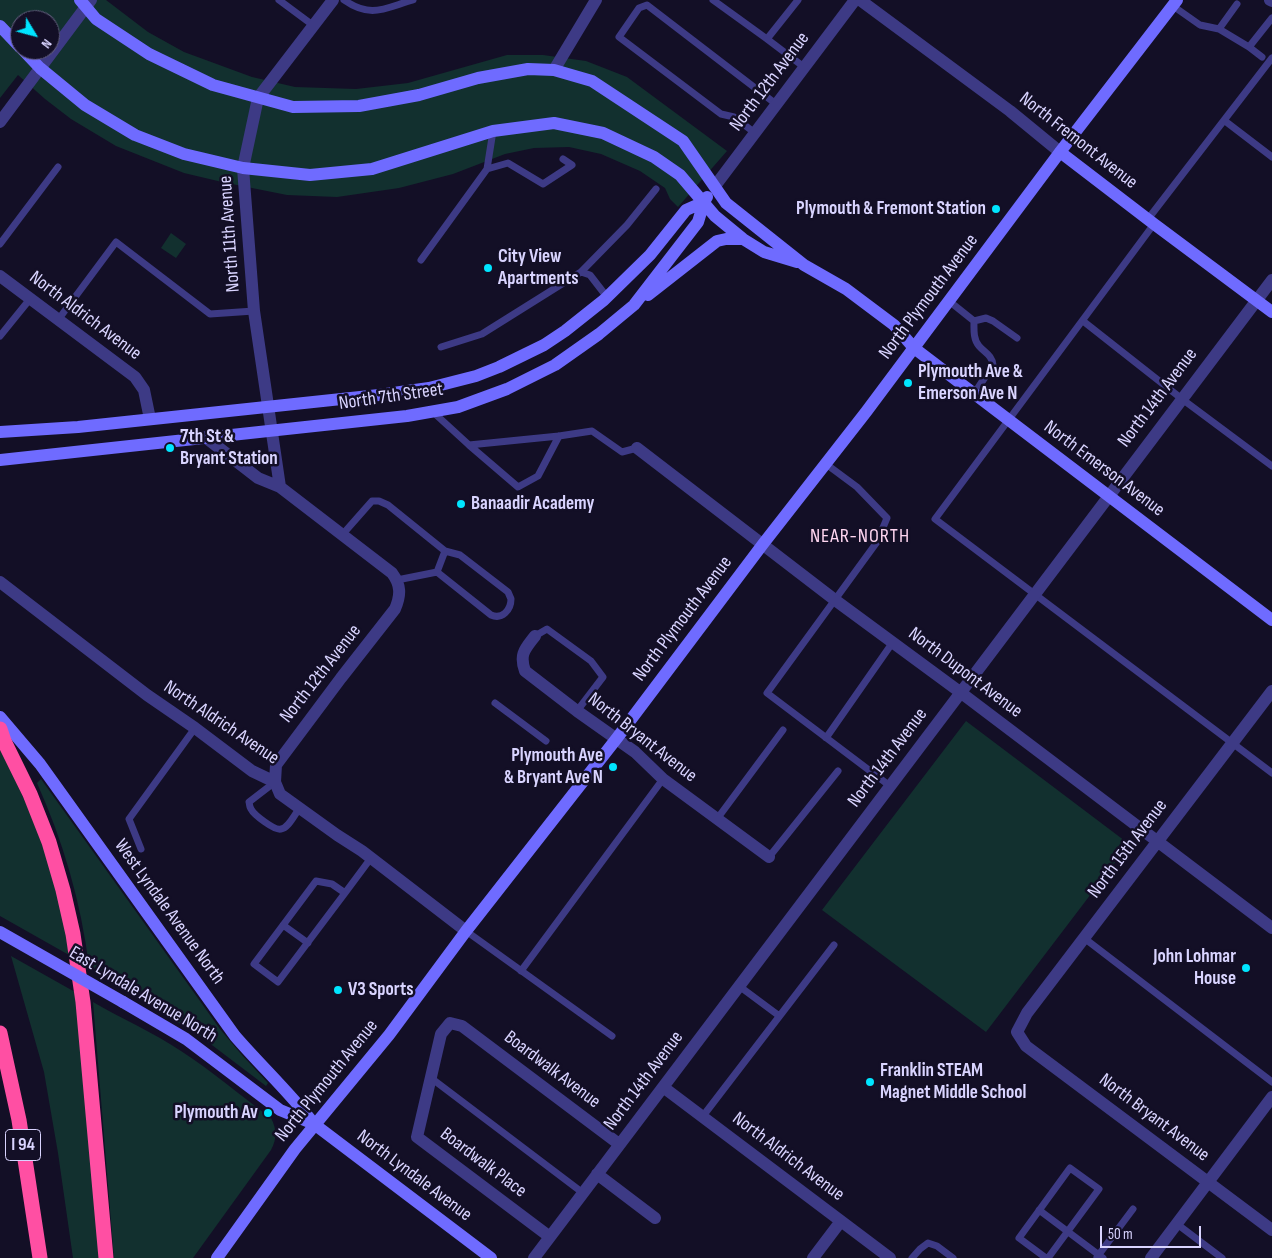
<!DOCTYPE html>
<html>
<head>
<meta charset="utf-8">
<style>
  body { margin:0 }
  #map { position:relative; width:1272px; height:1258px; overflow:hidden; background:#130f26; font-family:"Sofia Sans Condensed",sans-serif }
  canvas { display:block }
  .north { position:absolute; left:10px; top:10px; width:50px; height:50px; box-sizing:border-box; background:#130f26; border:1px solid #625e7d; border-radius:50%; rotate:127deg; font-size:14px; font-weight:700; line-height:20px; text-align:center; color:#d9d4ff }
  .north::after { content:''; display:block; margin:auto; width:18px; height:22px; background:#00e5ff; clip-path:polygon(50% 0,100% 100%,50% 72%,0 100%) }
  .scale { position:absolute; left:1100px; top:1226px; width:101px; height:22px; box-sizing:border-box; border:2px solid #d9d4ff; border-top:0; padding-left:6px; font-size:15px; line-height:18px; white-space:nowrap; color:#d9d4ff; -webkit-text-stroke:4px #130f26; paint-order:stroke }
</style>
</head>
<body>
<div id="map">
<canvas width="1272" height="1258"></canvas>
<div class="north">N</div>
<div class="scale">50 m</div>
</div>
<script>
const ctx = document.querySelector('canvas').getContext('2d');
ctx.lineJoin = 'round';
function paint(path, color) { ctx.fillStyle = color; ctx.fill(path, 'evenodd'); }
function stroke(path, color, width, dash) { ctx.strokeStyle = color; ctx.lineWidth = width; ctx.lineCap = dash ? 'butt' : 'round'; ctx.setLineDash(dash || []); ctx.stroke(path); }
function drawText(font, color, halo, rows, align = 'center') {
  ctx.font = font + ' "Sofia Sans Condensed",sans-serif'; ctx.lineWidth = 5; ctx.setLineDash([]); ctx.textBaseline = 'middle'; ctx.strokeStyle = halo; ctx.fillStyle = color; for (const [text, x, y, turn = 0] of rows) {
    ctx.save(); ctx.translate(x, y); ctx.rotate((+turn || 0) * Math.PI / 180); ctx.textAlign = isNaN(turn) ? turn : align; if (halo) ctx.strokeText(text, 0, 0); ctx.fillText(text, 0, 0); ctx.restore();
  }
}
paint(new Path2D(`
  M0,0H106L148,32L184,52L252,77L295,87L356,89L408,83L507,55H543L586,61L627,77L727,151L678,207L670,199L665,188L640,171L601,154L569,147L534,148L505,154L453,174L399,188L337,197L287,195L222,182L184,173L116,146L71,119L45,99L18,75L0,98ZM20,20H50V50H20Z
  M171,233L186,244L176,258L161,248Z
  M966,721L1129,844L986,1032L822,910Z
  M0,750C25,797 45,846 60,898C65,916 66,936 69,955L0,916Z
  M41,779L220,1029L241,1054L268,1083L266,1086L200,1036L141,1000L110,977L89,966C81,902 63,841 37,783Z
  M11,956L75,992L102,1258H73L58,1153L44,1072Z
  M93,1002C122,1019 153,1032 181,1051C212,1071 241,1096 271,1118C277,1130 277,1138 271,1150L193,1258H114Z`), '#12302f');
stroke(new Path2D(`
  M279,0L314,26
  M344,0C371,19 385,8 413,0
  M713,0L767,39L798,0
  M1173,6L1200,25L1219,29L1249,47L1272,18
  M1219,29L1237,4
  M767,39L804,67
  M1249,47L1262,57
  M1225,121L1272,157
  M755,133L734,117L721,114L619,37L639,8L647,5L776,104
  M487,169L508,163L543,184L572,165L563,159
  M1148,219L1272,58
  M1154,224L935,519L1272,773
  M0,244L58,167
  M421,260L487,169L493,131
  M581,272L627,225L656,189
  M949,301L974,321C974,329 973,339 979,346C985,353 992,355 993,365L974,394
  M58,320L116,242L210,314L254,311
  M974,321L986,318L993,321L1017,338
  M1083,321L1182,399L1272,466
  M0,336L30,299
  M441,347L482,334L581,272L590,275L607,297
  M433,412L469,445L559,436L592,431L622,452L637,448
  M469,445L518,487L538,476L559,436
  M826,464L857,487L887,518L877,542L767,693L890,786
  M342,535L372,501H379L388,505L445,551L437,572L397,580
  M437,572L491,615C502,620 511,610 511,599L508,592L460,555L445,551
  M535,636L547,629L591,661L603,677L577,711
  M495,703L546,741
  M826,738L893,642
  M275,782L249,802C250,805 249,806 251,809C254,815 275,831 281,829C289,828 295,813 300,808
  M717,819L783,730
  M141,849L129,819L195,728
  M769,857L838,771
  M345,893L278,982L254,964L316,881L332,884L345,893L371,858
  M283,925L308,943
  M466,931L612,1036
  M1084,938L1272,1082
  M521,971L663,779
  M739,986L778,1015
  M431,1078L583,1193
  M703,1116L834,945
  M1039,1210L1103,1258
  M1177,1224L1222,1258
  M1097,1257L1133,1209
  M912,1258L920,1249L928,1243L937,1246L953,1258
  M1046,1258L1019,1238L1070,1168L1099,1189L1048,1258`), '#3d3a85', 7);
stroke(new Path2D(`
  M860,0L1010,111L1060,152
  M1270,0L1272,1
  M554,70L596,0
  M0,122L91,0
  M715,186L855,0
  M0,276L135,377L144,390L150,419
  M205,437L258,478L280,487
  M637,448L835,600L960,692L1272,928
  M0,582L147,695L195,728L252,771L275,782L280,794L337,835L362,851L466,931
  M535,636C525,649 519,654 525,671L577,711L635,752L663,779L769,857
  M1272,691L1027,1013L1017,1032L1026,1046L1272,1230
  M275,782L276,765L341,678L395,609C401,595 401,585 392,573L280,487L254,311L243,168L258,98L333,0
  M663,1087L890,1258
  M597,1174L655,1218
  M550,1237L417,1137L441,1034L450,1023L462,1026L619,1144
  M534,1258L1272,280
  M813,1258L841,1221
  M1151,1258L1272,1097`), '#3d3a85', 12);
stroke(new Path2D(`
  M80,0L96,19L149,54L213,85L293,107L359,106L419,95L478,78L528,69L554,70L592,81L683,141L726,203L804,265L846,289L894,325L914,348L1272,620
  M0,26L20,47
  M23,50L40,68L85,105L135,135L184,154L243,168L310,175L372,169L493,131L554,123L603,133L654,157L680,175L715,216L743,239L764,252L797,262
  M1060,152L1154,224L1272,312
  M648,295L717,241L726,239H743
  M0,432L78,427L379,395L429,388L476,376L499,367L544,345L565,331L604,300L650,255L686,210L704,202
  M0,460L407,416L458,407L507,389L555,365L599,334L634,305L698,222L704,202L707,197
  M0,717L40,764L235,1036C261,1066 290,1093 314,1124
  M123,1002L186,1039L280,1110L314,1124L491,1258
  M217,1258L295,1149L389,1035L466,931L617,738L763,544L866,412L1060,152L1177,0`), '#6f6bff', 12);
stroke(new Path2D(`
  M0,729L4,741L30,794L49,842L63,890L73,934L83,1002L106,1258
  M0,1033L19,1120L40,1258`), '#ff4fa3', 15);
stroke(new Path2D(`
  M0,932L123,1002`), '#6f6bff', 12);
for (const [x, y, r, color] of [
  [996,209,5,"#00e5ff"],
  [488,268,5,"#00e5ff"],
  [908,383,5,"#00e5ff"],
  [170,448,5,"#00e5ff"],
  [461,504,5,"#00e5ff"],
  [613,767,5,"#00e5ff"],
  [1246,968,5,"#00e5ff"],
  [338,990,5,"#00e5ff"],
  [870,1082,5,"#00e5ff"],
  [268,1113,5,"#00e5ff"]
]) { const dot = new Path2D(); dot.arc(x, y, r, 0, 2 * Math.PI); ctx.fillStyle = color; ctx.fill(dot); stroke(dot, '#130f26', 2); }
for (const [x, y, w] of [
  [23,1145,35]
]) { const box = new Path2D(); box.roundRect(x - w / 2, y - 15.5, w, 31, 4); ctx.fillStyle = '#130f26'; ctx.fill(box); stroke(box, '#d9d4ff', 1); }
drawText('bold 18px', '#d9d4ff', null, [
  ["I 94",23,1145]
]);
drawText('19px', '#d9d4ff', '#130f26', [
  ["North 12th Avenue",770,82,-53],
  ["North Fremont Avenue",1078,141,38],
  ["North 11th Avenue",230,234,-94],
  ["North Plymouth Avenue",929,297,-53],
  ["North Aldrich Avenue",85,316,37],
  ["North 7th Street",391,397,-8],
  ["North 14th Avenue",1158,398,-53],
  ["North Emerson Avenue",1104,469,37],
  ["North Plymouth Avenue",683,619,-53],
  ["North Dupont Avenue",965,673,37],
  ["North 12th Avenue",321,674,-52],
  ["North Aldrich Avenue",221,723,34],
  ["North Bryant Avenue",642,738,38],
  ["North 14th Avenue",888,758,-53],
  ["North 15th Avenue",1128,849,-53],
  ["West Lyndale Avenue North",169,912,54],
  ["East Lyndale Avenue North",143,995,31],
  ["Boardwalk Avenue",552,1070,37],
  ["North Plymouth Avenue",327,1081,-51],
  ["North 14th Avenue",644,1081,-53],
  ["North Bryant Avenue",1154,1118,37],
  ["North Aldrich Avenue",788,1157,37],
  ["Boardwalk Place",483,1163,37],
  ["North Lyndale Avenue",414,1176,37]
]);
drawText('bold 19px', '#d9d4ff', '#130f26', [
  ["Plymouth & Fremont Station",986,209,"right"],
  ["City View",498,257],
  ["Apartments",498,279],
  ["Plymouth Ave &",918,372],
  ["Emerson Ave N",918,394],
  ["7th St &",180,437],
  ["Bryant Station",180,459],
  ["Banaadir Academy",471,504],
  ["Plymouth Ave",603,756,"right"],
  ["& Bryant Ave N",603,778,"right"],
  ["John Lohmar",1236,957,"right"],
  ["House",1236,979,"right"],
  ["V3 Sports",348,990],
  ["Franklin STEAM",880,1071],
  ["Magnet Middle School",880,1093],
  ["Plymouth Av",258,1113,"right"]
], 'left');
ctx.letterSpacing = '1px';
drawText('20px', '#ffd6f0', '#130f26', [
  ["NEAR-NORTH",860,537]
]);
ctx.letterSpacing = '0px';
</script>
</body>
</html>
